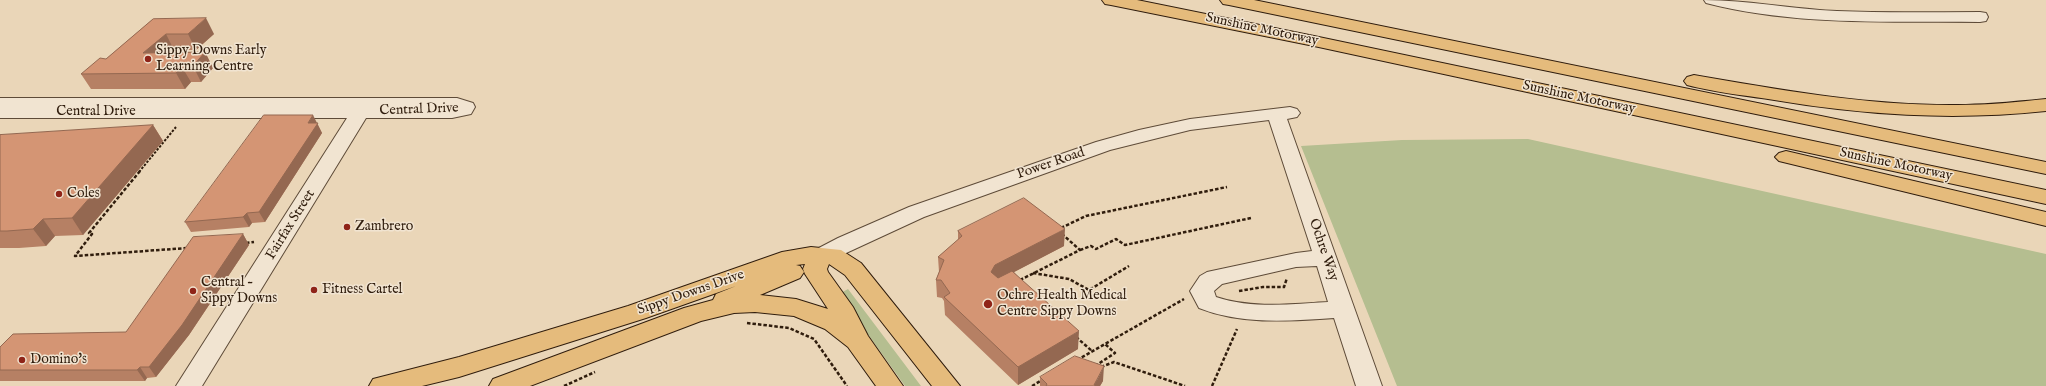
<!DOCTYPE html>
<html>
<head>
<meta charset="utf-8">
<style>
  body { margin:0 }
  canvas { display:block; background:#ead6b8 }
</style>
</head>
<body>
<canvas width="2046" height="386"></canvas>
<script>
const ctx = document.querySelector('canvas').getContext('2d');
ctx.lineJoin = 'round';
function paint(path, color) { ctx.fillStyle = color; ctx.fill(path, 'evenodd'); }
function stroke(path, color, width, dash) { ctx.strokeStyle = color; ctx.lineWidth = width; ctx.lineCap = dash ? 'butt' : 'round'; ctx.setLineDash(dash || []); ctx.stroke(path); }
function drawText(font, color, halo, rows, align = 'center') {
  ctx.font = font + ' "IM FELL English",serif'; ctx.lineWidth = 3; ctx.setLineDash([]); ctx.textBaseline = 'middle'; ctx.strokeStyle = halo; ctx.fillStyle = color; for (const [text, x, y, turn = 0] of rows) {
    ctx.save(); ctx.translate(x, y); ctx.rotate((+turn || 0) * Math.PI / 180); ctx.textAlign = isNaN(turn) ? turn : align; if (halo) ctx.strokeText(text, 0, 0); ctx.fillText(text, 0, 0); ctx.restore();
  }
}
paint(new Path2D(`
  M1528,139L2046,254V386H1397L1301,146L1402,140Z
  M848,289L921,386H905L839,294Z`), '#b5be90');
const minor = new Path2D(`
  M1704,0C1748,0 1792,9 1837,11C1884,13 1932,12 1980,12L1986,13L1988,17L1986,21L1980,22C1889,21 1795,26 1706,3Z
  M0,98H457L473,103L475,107L471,114L452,118H366L202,386H176L347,118H0Z
  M1290,107L1297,109L1300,113L1297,117L1287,119L1382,386H1356L1334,318C1288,321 1242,325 1199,308L1190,291L1200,276L1207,272L1296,253L1312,251L1269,120L1190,130L1110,150L924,217L831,260L823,262L815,260L812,255L815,250L838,238L909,207L1096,142L1139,130L1190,119ZM1317,266L1328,302C1293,304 1251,309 1216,297L1214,291L1222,284L1296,267Z`);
const major = new Path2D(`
  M811,247L841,250L861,263L960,386H932L845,275L829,264L827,269L828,272L853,307L868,336L903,386H876L848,347L825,329L794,316L755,312L734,313L701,321L530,386H489L493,379L684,308L713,300L716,294L736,286L646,318L459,377L422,386H369L373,379L459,357L532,335L628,306L782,252ZM805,264L803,269L805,274L828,309L796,299L760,295L800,278L804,272L800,266L796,265Z`);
const highway = new Path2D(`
  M1102,0H1137L1314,36L2046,190V204L1314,46L1111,5L1105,4Z
  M1220,0H1254L2046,162V174L1229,5L1223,4Z
  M1694,75C1781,90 1870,106 1958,105C1988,105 2017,102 2046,99V111C1951,121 1862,115 1768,99C1741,95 1714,92 1687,85L1684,81L1687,77Z
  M1786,151L2046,212V226L1779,161L1775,157L1779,153Z`);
stroke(minor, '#5e4b38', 2);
stroke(major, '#301d0d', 2);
stroke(highway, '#301d0d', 2);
stroke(new Path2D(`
  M139,172L176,127`), '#301d0d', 2, [2.5, 1.5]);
stroke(new Path2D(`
  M140,171L89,233L92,234L75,256L187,248
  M1061,228L1086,216L1227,187
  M246,243L254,242
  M1080,250L1091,246L1096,249L1116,239L1125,245L1251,218
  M1033,273L1069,279L1089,290L1129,266
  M1020,280L1080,250L1062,234
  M1239,291L1263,287H1284L1287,278
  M747,323L789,328L814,339L847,386
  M1076,337L1092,351
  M1077,360L1184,299
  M1095,366L1115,353L1105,344
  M1101,367L1114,362L1185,386
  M564,386L595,372
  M1032,386L1042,380
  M1212,386L1237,329`), '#301d0d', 2.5, [3.5, 2]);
paint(minor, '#f1e4d1');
paint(major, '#e5bb7c');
paint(highway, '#e5bb7c');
paint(new Path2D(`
  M153,19L214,34L196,50H174L171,53L205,52L213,68L201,82H191L185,89H91L81,74L106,59Z
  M317,123L322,133L265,222L252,223L249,227L191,232L185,222Z
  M153,125L163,141L83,235L55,236L46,246L19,248H0V135Z
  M958,231L1064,246L1014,272L1078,349L1018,385L945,315L944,301L942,298L937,297L936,280L939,272L938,257L958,240Z
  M243,234L249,245L189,335L156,377L147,378L145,381H0V347L126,332Z
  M1040,377L1103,381L1100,386H1040Z`), '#b68064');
paint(new Path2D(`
  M206,18L214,34L196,50L188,34Z
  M166,34L174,50L152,69L143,53Z
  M205,52L213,68L201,82L193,66Z
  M182,67L191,82L185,89L176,73Z
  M313,115L322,133L265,222L259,212L308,123Z
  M153,125L163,141L83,235L72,218Z
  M247,213L252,223L249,227L243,217Z
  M43,219L55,236L46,246L33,229Z
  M1065,229L1064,246L995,282L991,272L995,265Z
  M243,234L249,245L189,335L156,377L149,367Z
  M1079,331L1078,349L1018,385V367Z
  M1104,366L1103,381L1100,386H1094Z
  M140,367L147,378L145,381L137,370Z`), '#946851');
const building = new Path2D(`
  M206,18L188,34H166L143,53L205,52L193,66L182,67L176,73L81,74L100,58L106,59L153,19Z
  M264,115H313L308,123H318L259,212L247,213L243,217L185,222Z
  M153,125L72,218L43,219L33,229L7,231H0V135Z
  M1024,198L1065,229L995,265L991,272L998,278L1012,271L1079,331L1018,367L944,297L950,293L941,280H936L944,260L938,257L962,236L958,231Z
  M243,234L182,325L149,367H140L137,370H0V347L13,334L126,332L193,237Z
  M1075,356L1104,366L1094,385L1097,386H1046L1047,384L1040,377Z`);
paint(building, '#d49574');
stroke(building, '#946851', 1);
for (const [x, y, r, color] of [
  [148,59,4,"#8f2418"],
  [59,194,4,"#8f2418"],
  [347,227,4,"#8f2418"],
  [314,290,4,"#8f2418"],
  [193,291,4,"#8f2418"],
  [988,304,5,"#8f2418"],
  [22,360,4,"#8f2418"]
]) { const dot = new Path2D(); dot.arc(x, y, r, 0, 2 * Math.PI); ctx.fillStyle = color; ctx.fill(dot); stroke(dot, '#f1e4d1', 1.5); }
drawText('14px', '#301d0d', '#f1e4d1', [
  ["Sunshine Motorway",1262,30,12],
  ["Sunshine Motorway",1579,98,12],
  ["Central Drive",419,110,-2],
  ["Central Drive",96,112],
  ["Power Road",1051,164,-19],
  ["Sunshine Motorway",1896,165,12],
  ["Fairfax Street",291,225,-58],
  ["Ochre Way",1323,250,71],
  ["Sippy Downs Drive",691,293,-19]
]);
drawText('14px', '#301d0d', '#f1e4d1', [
  ["Sippy Downs Early",156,51],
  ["Learning Centre",156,67],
  ["Coles",67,194],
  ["Zambrero",355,227],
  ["Central –",201,283],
  ["Sippy Downs",201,299],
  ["Fitness Cartel",322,290],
  ["Ochre Health Medical",997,296],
  ["Centre Sippy Downs",997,312],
  ["Domino's",30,360]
], 'left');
</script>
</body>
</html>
